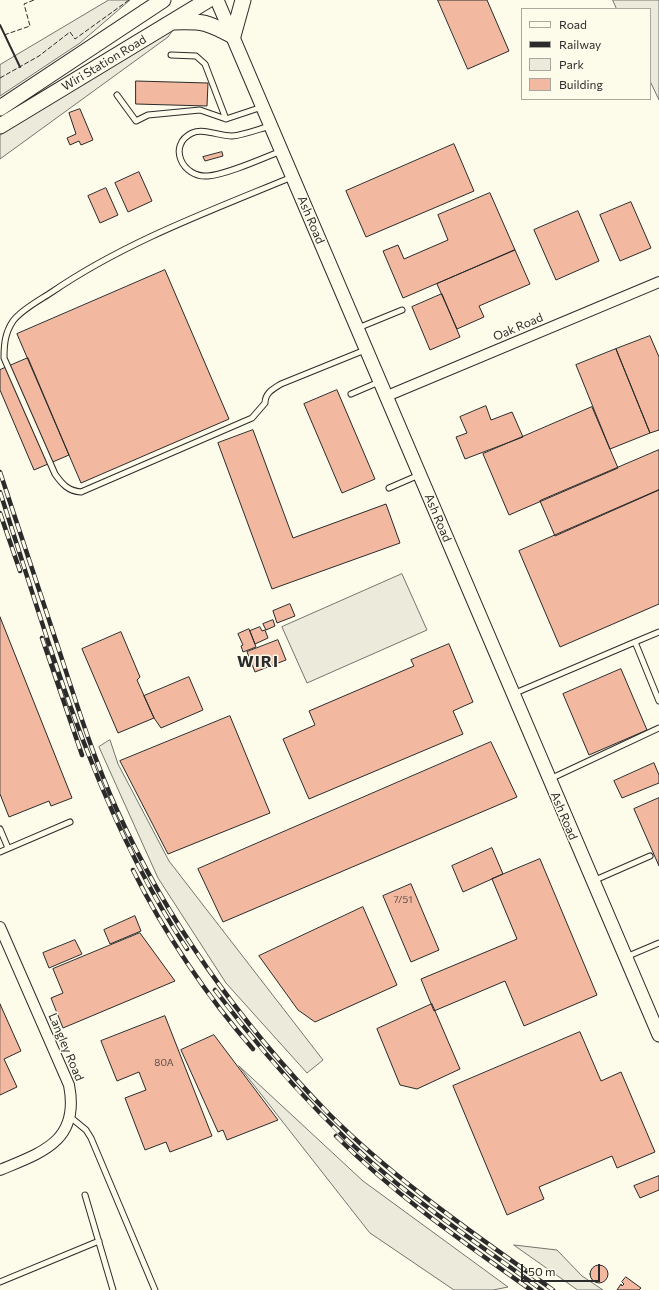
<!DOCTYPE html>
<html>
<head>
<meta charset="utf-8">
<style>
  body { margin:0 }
  #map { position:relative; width:659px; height:1290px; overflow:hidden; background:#fdfbea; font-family:Commissioner,sans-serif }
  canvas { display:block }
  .legend { position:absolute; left:521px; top:8px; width:130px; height:92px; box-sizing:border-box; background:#fdfbea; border:1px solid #a9a89e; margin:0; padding:5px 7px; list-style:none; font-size:12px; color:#2b2b2b }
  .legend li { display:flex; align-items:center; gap:8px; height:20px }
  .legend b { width:20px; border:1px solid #a9a89e }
  .scale { position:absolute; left:521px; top:1264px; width:79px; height:18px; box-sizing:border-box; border:2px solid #2b2b2b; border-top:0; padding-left:5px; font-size:12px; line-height:14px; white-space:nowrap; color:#2b2b2b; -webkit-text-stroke:3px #fdfbea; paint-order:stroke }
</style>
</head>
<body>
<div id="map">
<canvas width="659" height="1290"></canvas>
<ul class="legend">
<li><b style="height:5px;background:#fdfbea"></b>Road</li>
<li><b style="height:5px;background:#2b2b2b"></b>Railway</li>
<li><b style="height:11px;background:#ecebdb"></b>Park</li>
<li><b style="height:11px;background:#f2b8a0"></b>Building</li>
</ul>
<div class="scale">50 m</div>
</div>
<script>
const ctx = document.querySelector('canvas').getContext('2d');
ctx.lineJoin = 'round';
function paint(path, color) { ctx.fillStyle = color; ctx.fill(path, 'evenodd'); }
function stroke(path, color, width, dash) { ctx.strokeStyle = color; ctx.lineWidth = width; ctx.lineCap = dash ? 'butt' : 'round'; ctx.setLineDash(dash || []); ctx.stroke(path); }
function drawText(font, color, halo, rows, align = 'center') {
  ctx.font = font + ' Commissioner,sans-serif'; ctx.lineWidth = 3; ctx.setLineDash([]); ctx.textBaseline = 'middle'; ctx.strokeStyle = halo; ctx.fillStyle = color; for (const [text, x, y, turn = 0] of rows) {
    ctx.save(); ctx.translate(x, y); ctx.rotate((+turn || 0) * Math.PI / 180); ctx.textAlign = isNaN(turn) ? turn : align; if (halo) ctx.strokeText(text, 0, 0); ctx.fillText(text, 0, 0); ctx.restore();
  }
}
const green = new Path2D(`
  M109,0H130L80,43L0,96V65Z
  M173,30L168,37L0,159V135L158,35Z
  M110,740L118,764L169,861L323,1060L307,1073L226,983L158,878L99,747Z
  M239,1066L363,1181L508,1287L493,1290H454L370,1233Z
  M514,1245L557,1250L582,1276L603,1290H578Z`);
paint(green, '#ecebdb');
stroke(green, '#74746e', 1);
const parking = new Path2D(`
  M613,0H659V100L650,81V9H617Z
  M402,574L427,630L307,683L282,627Z`);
paint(parking, '#eceadb');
stroke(parking, '#74746e', 1);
const building = new Path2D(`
  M438,0H487L509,51L468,69Z
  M136,81L208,83L207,106L136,104Z
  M80,109L93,140L81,145L79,141L70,145L67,138L76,134L69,113Z
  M454,144L474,191L366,237L346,191Z
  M222,152L223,156L205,161L203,157Z
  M139,172L152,201L128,212L115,183Z
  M106,188L118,215L100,223L88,196Z
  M490,193L515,250L403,298L383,251L398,245L404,259L448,240L438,215Z
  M631,202L651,248L620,261L600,215Z
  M578,211L599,261L556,280L534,230Z
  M515,250L530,284L479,306L484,317L457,329L437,284Z
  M165,270L229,419L81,483L17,334Z
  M442,294L460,337L430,350L412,307Z
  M650,336L659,357V430L650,433L616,349Z
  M616,349L650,433L610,449L576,365Z
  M28,358L69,455L34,470L0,390V370Z
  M337,390L375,479L342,493L304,404Z
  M486,406L491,420L512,412L523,437L465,459L456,437L467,433L460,417Z
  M592,407L618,468L509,515L483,454Z
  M253,430L293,538L386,504L400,543L272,589L218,443Z
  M659,450V490L555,536L540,501Z
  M659,490V604L560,647L519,551Z
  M290,604L295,616L277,623L273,611Z
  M0,617L72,798L51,806L49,801L9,817L0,794Z
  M273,620L275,626L266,630L263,624Z
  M260,627L262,631L265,630L268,638L255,644L250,631Z
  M249,629L256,647L243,652L241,646L243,645L238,634Z
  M121,632L140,677L137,680L154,718L118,733L82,649Z
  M278,640L286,660L255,672L247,652Z
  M449,644L473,702L453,711L463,734L309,799L283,739L315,725L309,711L414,666L411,660Z
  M621,669L647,730L589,755L563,694Z
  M189,677L203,710L161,728L154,718L144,696Z
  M230,716L270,813L168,854L120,761Z
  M491,742L517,797L223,922L198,869Z
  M654,763L659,775V783L622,798L614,781Z
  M659,798V866L634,809Z
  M492,848L503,874L463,892L452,866Z
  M540,859L597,995L524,1026L505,981L434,1011L421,979L517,939L492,879Z
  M411,884L439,950L411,962L383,896Z
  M363,907L397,985L315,1022L298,1010L259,956Z
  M135,916L141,931L110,944L104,930Z
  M140,933L175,981L63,1028L51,998L63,993L53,969Z
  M75,940L82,954L49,968L43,953Z
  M0,1004L21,1051L4,1059L17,1087L0,1095Z
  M432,1004L460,1069L417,1089L400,1085L377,1029Z
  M165,1016L212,1136L170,1152L166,1142L145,1150L125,1098L146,1090L139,1072L117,1081L101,1041Z
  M580,1032L601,1081L621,1072L655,1152L617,1168L612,1156L539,1187L544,1199L507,1215L453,1086Z
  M214,1035L278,1120L227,1140L223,1130L218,1132L181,1050Z
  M659,1176V1190L640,1198L634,1186Z
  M590 1274a9 9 0 1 1 18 0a9 9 0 1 1-18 0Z
  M626,1277L641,1288L639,1290H617L621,1284L622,1286L624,1284L622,1282Z`);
paint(building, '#f2b8a0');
stroke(building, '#2b2b2b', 1);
const service = new Path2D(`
  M171,55L196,56L205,64L226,119
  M117,95L136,121L148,115L200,110L226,119L262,107
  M270,126C259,129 244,135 232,136C219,136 204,128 192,133C167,145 182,178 208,176C228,174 261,159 281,151
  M292,177C210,211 125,242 52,292C40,300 22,309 13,321C5,333 4,344 4,358L55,474C62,484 68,491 81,492L252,418L265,403C265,393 273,389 281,384L365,350
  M358,328L402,310
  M351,394L379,382
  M389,488L419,475
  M635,642L659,632
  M513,694L635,642L659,701
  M550,779L659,728
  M0,829L8,848
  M0,852L70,822
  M593,881L650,856
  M626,957L659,943
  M69,1116L86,1130L91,1138L155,1290
  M85,1195L113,1290
  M0,1282L99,1241`);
const minor = new Path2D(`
  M387,396L659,282
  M0,927L69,1085C80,1141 43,1152 0,1170`);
const secondary = new Path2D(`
  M217,0L659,1035`);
const primary = new Path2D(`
  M173,22C204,21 207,22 233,36L243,0
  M0,108L163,0
  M0,126L208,0`);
stroke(service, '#2b2b2b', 7);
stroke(minor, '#2b2b2b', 12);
stroke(secondary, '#2b2b2b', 15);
stroke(primary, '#2b2b2b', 17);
stroke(service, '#fdfbea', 5);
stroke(minor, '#fdfbea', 10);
stroke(secondary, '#fdfbea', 13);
stroke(primary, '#fdfbea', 15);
const rail = new Path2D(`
  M0,472C19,530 39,589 58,647C76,702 93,757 117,810C168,923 242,1025 329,1114C396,1181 476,1235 553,1290
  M0,492C51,648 95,811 187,949
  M0,513L20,571
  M42,638L82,755
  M133,870C163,931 208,998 253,1049
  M215,990C275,1069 342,1144 422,1203C461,1233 502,1261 542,1290
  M336,1136C395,1195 463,1242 531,1290`);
stroke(rail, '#2b2b2b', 4.5);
stroke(rail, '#fdfbea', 3, [9]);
stroke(new Path2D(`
  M4,35L30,26L24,4L34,0
  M0,78L39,56L70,32L75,39L129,0`), '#2b2b2b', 1, [5, 2]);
stroke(new Path2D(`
  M0,25L20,67`), '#2b2b2b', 2);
drawText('10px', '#5d4e48', null, [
  ["7/51",403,900],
  ["80A",164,1063]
]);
drawText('12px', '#2b2b2b', '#fdfbea', [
  ["Wiri Station Road",104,63,-31],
  ["Ash Road",311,220,67],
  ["Oak Road",518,327,-23],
  ["Ash Road",438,518,67],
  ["Ash Road",564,816,67],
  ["Langley Road",66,1047,67]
]);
ctx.letterSpacing = '1px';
drawText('bold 16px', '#2b2b2b', '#fdfbea', [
  ["WIRI",258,662]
]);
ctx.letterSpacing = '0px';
</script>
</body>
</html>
